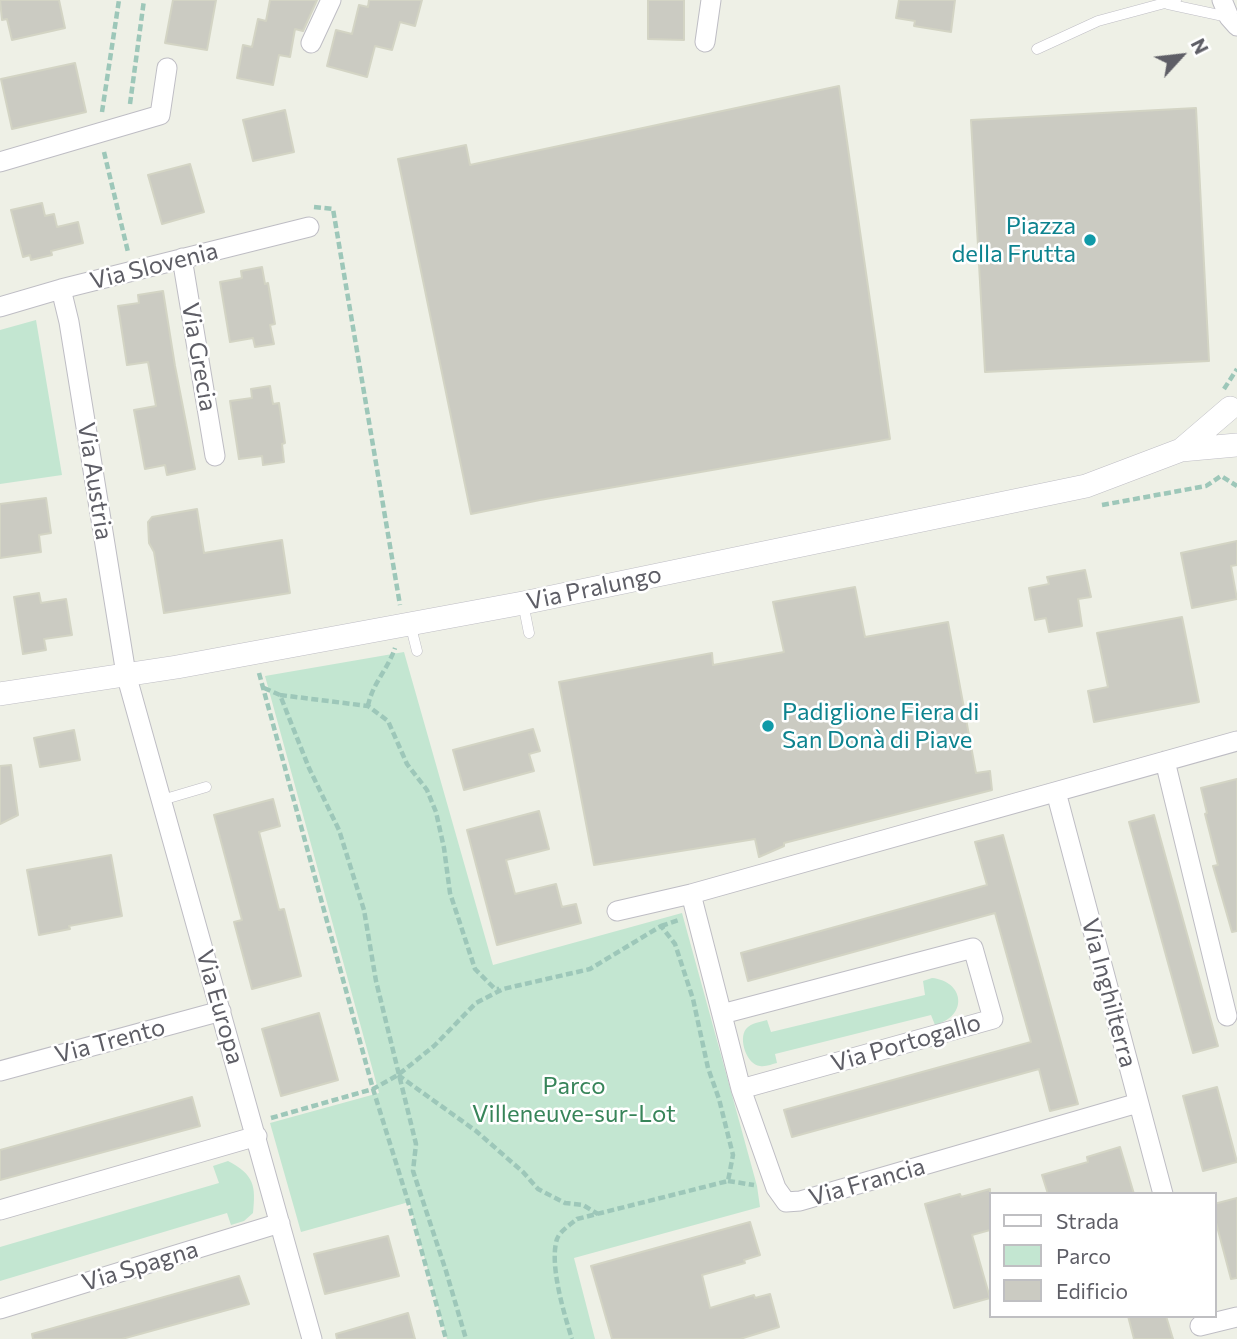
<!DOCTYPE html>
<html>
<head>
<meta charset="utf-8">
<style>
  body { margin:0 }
  #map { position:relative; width:1237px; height:1339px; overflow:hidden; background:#eef0e6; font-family:Commissioner,sans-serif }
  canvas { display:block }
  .legend { position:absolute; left:989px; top:1192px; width:228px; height:126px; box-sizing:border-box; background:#fff; border:2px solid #bfbfc2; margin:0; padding:9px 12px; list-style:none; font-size:21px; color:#5e5e66 }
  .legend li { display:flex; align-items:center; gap:14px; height:35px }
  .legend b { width:35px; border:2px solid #bfbfc2 }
  .north { position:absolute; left:1146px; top:21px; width:70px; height:70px; -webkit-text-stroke:5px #fff; paint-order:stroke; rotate:63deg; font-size:19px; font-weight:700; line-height:28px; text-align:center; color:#5e5e66 }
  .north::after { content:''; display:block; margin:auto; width:24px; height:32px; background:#5e5e66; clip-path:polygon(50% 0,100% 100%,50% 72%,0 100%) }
</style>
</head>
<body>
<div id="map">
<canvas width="1237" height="1339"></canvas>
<ul class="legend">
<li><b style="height:9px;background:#fff"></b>Strada</li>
<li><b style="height:19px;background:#c3e6d1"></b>Parco</li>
<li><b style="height:19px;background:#cbcbc2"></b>Edificio</li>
</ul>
<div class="north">N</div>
</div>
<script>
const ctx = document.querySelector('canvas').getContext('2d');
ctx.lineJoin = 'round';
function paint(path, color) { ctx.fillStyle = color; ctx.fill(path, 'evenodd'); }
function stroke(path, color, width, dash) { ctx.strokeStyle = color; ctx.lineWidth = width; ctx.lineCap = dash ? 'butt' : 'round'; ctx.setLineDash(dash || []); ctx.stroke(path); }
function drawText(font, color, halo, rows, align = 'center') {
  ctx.font = font + ' Commissioner,sans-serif'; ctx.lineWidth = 5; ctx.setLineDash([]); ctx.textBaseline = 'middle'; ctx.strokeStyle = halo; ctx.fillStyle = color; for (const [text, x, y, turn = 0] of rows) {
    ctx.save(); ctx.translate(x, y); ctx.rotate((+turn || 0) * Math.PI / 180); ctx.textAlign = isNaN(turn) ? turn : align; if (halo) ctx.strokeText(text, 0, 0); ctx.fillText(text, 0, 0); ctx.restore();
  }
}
paint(new Path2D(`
  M36,320L62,475L0,484V330Z
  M404,652L493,965L682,913L757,1186L760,1207L574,1258L595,1339H447L409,1202L301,1232L270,1123L379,1093L265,676Z
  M932,978C964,981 969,1016 935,1025L931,1015L775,1054L777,1063C772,1064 766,1067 760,1066C747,1065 738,1039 746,1029C751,1023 760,1022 767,1020L771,1032L925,995L923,981Z
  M228,1161C254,1175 256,1185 253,1213L244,1221L231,1225L227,1213L0,1281V1247L219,1183L213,1166Z`), '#c3e6d1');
const building = new Path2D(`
  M0,0H59L65,28L12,40L7,19L2,20Z
  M173,0H216L207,50L165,43Z
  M270,0H317L303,31L295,29L290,57L279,55L273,85L237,78L243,45L252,47L258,19L266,21Z
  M369,0H422L415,26L400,22L392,50L375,46L367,77L327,66L336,30L352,34L359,5L368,7Z
  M648,0H684V40L648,39Z
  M899,0H955L951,32L914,26L915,21L896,18Z
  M75,63L86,112L12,129L1,79Z
  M839,86L890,439L540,500L471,514L398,159L466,145L470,165Z
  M1196,108L1209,361L985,372L971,120Z
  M285,110L294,152L253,161L243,120Z
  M190,164L204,212L162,224L148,175Z
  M42,203L45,216L54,214L57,227L78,222L83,243L51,251L52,255L31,260L30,255L23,257L11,210Z
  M262,267L265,284L268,283L275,324L270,325L274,344L255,347L253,338L230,342L220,282L242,278L241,271Z
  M163,291L175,366L195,469L167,475L165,465L145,469L134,410L156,406L148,362L127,365L118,306L139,303L138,295Z
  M270,386L273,404L279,403L285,443L282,444L284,462L263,465L262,456L239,459L230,401L252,398L251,389Z
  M46,498L51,533L39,535L41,552L0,558V504Z
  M197,509L204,553L282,540L290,593L164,613L154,552L149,543L148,522L152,517Z
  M1237,541V565L1231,566L1237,599L1192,608L1181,553Z
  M1085,570L1091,597L1078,599L1082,626L1049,632L1046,618L1035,620L1029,588L1049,584L1047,577Z
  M855,587L865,637L948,622L976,773L990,771L992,790L784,843V846L759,857L755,839L594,865L559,682L712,653L713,665L784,652L773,602Z
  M39,593L41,603L66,599L72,635L44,639L46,650L23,654L14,597Z
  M1182,617L1199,702L1094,722L1088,691L1108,687L1097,633Z
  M533,729L540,751L529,754L534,771L464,790L453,750Z
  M74,730L80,760L40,767L34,738Z
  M11,765L18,815L0,824V766Z
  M1237,779V931L1232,932L1213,866L1218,865L1205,814L1207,813L1201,788Z
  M273,799L280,826L259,832L279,910L284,909L301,976L252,989L234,922L242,920L214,815Z
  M539,811L549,849L506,860L515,894L556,884L562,907L576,904L581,923L497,945L467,830Z
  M1154,815L1218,1046L1193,1053L1129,822Z
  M1003,835L1078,1104L1050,1111L1039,1069L792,1137L784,1110L1031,1042L995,913L748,981L741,953L987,885L975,842Z
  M111,855L122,916L69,926L70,929L39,935L27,870Z
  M319,1013L338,1080L281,1096L262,1029Z
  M1217,1087L1237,1162L1203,1171L1183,1096Z
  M192,1097L200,1126L0,1180V1150Z
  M1120,1147L1134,1194H1048L1042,1175L1088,1162L1087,1157Z
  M990,1189V1230L972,1235L990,1298L954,1308L925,1204L960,1194L961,1197Z
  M1237,1198V1278L1231,1279L1214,1215V1204Z
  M750,1222L760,1255L744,1260L745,1263L702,1275L710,1308L754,1295L755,1298L770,1294L779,1327L740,1339H612L591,1266Z
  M388,1236L399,1276L325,1294L314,1254Z
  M239,1276L249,1304L122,1339H33L32,1334Z
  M408,1313L415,1339H337L336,1334Z
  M1128,1316H1166L1173,1339H1134Z`);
paint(building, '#cbcbc2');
stroke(building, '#d3d4c4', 2);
const service = new Path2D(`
  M1168,4L1228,17
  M1037,49L1098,21L1176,0
  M523,603L529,633
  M410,623L417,651
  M162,800L206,787`);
const minor = new Path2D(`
  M1222,0L1229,17L1237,26
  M705,42L711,0
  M311,43L331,0
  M0,162L160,115L167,68
  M182,258L215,456
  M61,289L69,322L126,674L312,1339
  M0,307L61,289L309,227
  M1165,761L1227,1016
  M1056,792L1163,1194
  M691,894L741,1089L776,1188L786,1202L800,1201L1138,1103
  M617,911L691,894L1237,741
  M722,1014L973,948L993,1019L741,1089
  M0,1071L221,1011
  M0,1210L257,1136
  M0,1309L280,1223
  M1200,1326L1237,1317`);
const tertiary = new Path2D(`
  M1181,450L1230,408
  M0,694L177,667L523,603L1086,486L1181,450L1237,445`);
stroke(service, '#bebdc4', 11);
stroke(minor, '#bebdc4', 21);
stroke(tertiary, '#bebdc4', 24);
stroke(new Path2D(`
  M130,104L144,0
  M102,112L119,0
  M104,152L128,252
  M314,207L333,209L400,605
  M1224,389L1237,369
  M1102,505L1206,486L1221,476L1237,486
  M259,673L373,1089L407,1198L446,1339
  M264,688L280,695L309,768L339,830L364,910L376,981L416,1144L413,1171L446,1271L466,1339
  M280,695L368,706L388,721L407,764L427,790L436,812L444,848L450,893L475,969L495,989H499
  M368,706C372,684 388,669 395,648
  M661,926L679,920
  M398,1075L476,1131L523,1172L538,1189L565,1203L583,1205L598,1214
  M271,1118L373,1089L398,1075L434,1046L476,1003L503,989L590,969L661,926L675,944L693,999L708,1068L719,1099L733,1155L728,1181L577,1219C570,1225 560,1231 557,1239C549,1264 564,1314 572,1339
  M728,1181L754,1185`), '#9dc7b9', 4.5, [7, 3.5]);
stroke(service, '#fff', 10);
stroke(minor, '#fff', 19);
stroke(tertiary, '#fff', 23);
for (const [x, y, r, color] of [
  [1090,240,7,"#0f9aa8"],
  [768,726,7,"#0f9aa8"]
]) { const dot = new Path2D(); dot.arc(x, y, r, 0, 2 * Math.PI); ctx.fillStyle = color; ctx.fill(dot); stroke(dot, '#fff', 2.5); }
drawText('24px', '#0d838f', '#fff', [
  ["Piazza",1076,226],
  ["della Frutta",1076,254],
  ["Padiglione Fiera di",782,712,"left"],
  ["San Donà di Piave",782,740,"left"]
], 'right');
drawText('24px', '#5e5e66', '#fff', [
  ["Via Slovenia",154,266,-14],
  ["Via Grecia",199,357,80],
  ["Via Austria",95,481,81],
  ["Via Pralungo",594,588,-12],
  ["Via Inghilterra",1109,993,75],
  ["Via Europa",220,1007,74],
  ["Via Trento",110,1041,-15],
  ["Via Portogallo",906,1043,-16],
  ["Via Francia",867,1182,-16],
  ["Via Spagna",140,1266,-17]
]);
drawText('24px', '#378459', '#fff', [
  ["Parco",574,1086],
  ["Villeneuve-sur-Lot",574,1114]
]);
</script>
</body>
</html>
